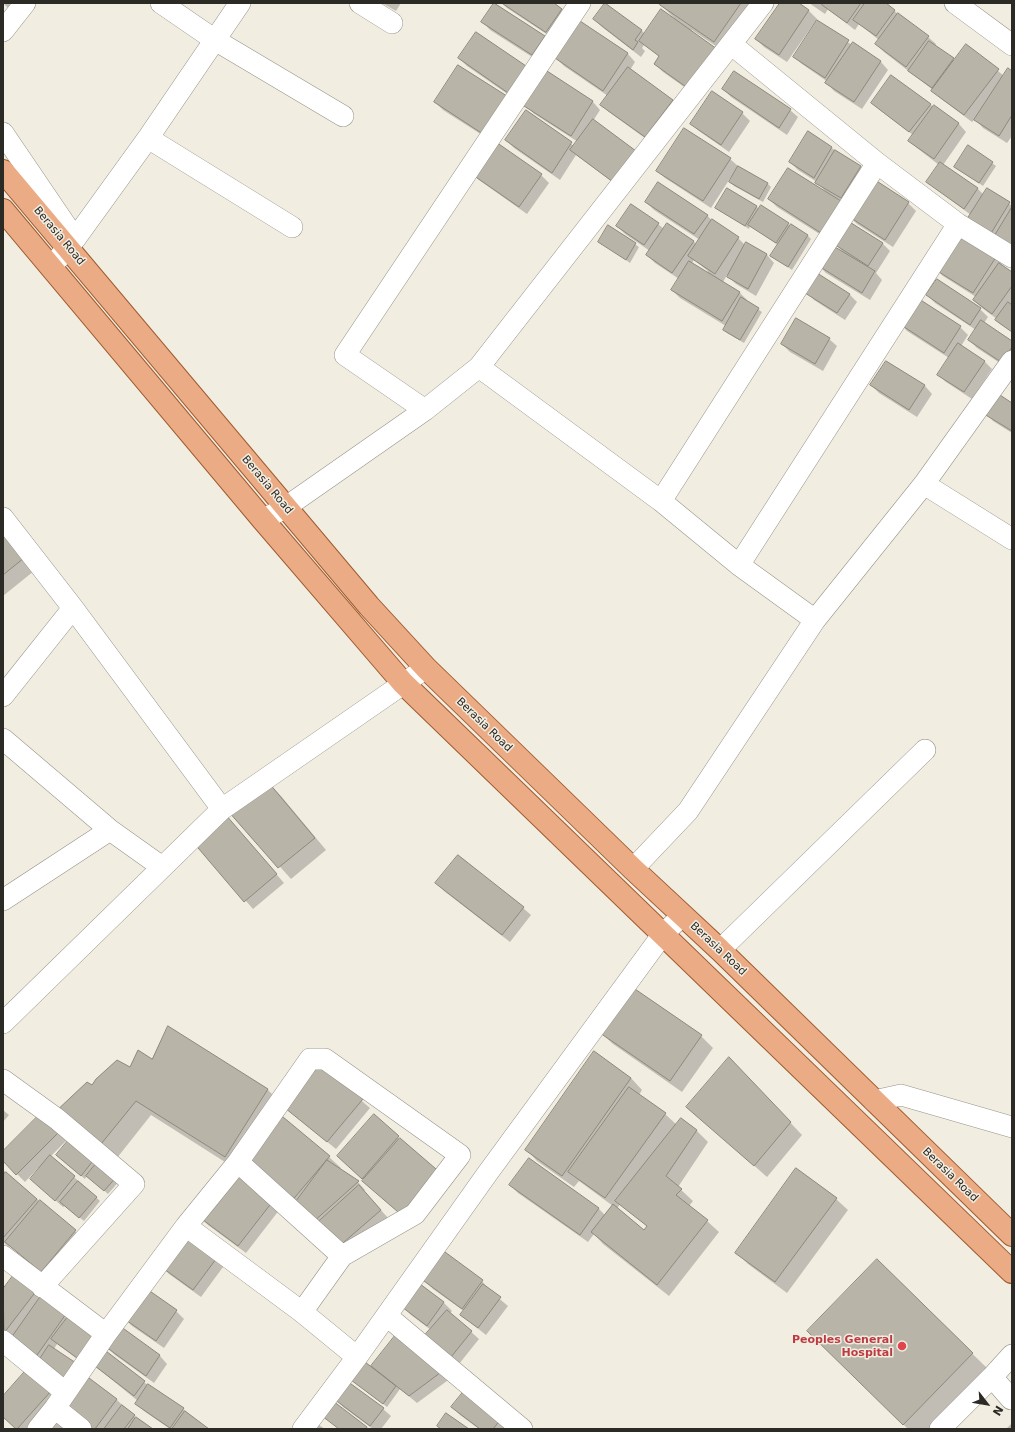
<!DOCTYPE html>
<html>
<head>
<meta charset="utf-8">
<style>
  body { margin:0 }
  #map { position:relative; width:1015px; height:1432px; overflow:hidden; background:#f2ede1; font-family:"DejaVu Sans",sans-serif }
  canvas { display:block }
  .frame { position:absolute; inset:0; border:4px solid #2c2a25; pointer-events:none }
  .north { position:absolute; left:967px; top:1384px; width:40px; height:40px; -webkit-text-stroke:3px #f2ede1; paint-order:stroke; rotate:121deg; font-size:11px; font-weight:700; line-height:16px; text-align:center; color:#2c2a25 }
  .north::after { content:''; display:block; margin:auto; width:14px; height:18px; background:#2c2a25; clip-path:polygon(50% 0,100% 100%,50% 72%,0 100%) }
</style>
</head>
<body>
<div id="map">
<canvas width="1015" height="1432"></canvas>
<div class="frame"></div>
<div class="north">N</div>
</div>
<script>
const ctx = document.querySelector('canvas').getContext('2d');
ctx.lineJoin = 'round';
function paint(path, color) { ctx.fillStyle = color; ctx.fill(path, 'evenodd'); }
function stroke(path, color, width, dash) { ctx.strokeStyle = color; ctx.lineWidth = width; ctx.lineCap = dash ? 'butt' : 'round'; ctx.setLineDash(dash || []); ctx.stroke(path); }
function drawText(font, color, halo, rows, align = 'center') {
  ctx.font = font + ' "DejaVu Sans",sans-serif'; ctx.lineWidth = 3; ctx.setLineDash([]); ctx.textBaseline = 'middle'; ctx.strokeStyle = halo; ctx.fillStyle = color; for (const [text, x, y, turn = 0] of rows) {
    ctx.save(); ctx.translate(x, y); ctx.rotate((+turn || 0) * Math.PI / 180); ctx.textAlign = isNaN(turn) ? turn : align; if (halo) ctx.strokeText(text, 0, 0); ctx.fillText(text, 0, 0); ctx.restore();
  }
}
paint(new Path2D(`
  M3,3H14L8,8Z
  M382,3H401L396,11Z
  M502,3H552L562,9L569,17L554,39L507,8Z
  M656,3H760L726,53L692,30L691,32L697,96L663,72L655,64L660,57L644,45L642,48L645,51L641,57L602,27L594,19L641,30L645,34L675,19L662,6Z
  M781,3H797L809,11L817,19L787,62L764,47L756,39Z
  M809,3H884L928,37L936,44L935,46L955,61L967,45L1004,76L1012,72V136L1007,143L983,128L975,119L972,122L940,98L933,90L884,52L876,44L879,40L859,24L855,30L828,9L825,14Z
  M817,21L852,45L853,44L881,62L888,70L862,109L834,91L827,83L828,82L802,64L794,57Z
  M483,22L544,36L552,44L540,62L490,30Z
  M580,22L628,54L635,62L630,70L672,100L680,108L653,144L609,112L602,105L608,96L564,66L556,58Z
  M476,33L519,102L467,66L459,58Z
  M458,66L494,142L541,175L549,183L527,214L479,180L472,172L493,142L443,110L435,102Z
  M547,73L593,102L600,110L593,121L622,189L576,155L560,180L514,148L506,140L526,111L574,146L578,142L533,113L526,105Z
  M723,89L790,110L798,117L787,135L731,97Z
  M872,103L930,104L933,107L934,106L959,124L966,132L943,165L978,189L984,195L987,189L1012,206V254L971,215L936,189L928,182L939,165L917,148L909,141L913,135L880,110Z
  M742,113L750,121L729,152L699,131L691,124Z
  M808,133L860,166L868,174L849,205L838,199L829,240L777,207L769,199L825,191L817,182L798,170L790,162Z
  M730,159L738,166L767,183L771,187L763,202L734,186L730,182L733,178L731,177L711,208L665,178L657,171Z
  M992,163L996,166L983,186L955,167Z
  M646,202L707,215L713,222L738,238L745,245L746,244L767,255L774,263L756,296L736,284L727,275L723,282L739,292L747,300L746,301L762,312L744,343L727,333L724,329L726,326L680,298L672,290L679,279L655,263L647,255L650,251L625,234L617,226L658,224L664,229L693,241L697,245L700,240L654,210ZM694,260L708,271L707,273L692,263Z
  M908,203L916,211L893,247L857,224L849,216Z
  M756,206L760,210L762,207L790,226L791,225L808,236L811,239L792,270L772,256L778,245L750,226L749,229L720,211L717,208Z
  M608,226L639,247L630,263L599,241Z
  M882,243L890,251L876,273L882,280L870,300L826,273L818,265L843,252L835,244Z
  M996,258L1003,266V267L1012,274V332L1000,324L996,320L997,319L982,308L974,300L976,297L943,276L936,269Z
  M807,292L849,294L857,302L845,320L814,300Z
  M927,295L980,309L988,317L984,323L1012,342V365L1009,369L977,348L969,340L976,330L935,303Z
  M900,323L960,327L968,335L961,346L984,361L992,369L972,399L946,382L938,375L949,358L907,331Z
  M829,339L837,346L823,371L790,352L782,344Z
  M886,362L925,386L932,394L917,417L879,393L871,385Z
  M1012,404V433L993,421L986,413Z
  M3,532L34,571L3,596Z
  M269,784L281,796L326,850L291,879L230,811Z
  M225,815L284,883L253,909L194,842Z
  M437,883L523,908L531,915L510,942L444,891Z
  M632,988L701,1036L713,1048L682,1092L613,1044L601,1033Z
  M169,1028L268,1090L283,1105L251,1155L329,1157L341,1168L340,1170L358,1182L365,1190L364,1191L388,1218L345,1256L280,1209L246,1253L208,1225L200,1217L236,1169L151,1115L113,1163L70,1129L93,1087L130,1068L152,1060Z
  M594,1053L631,1078L642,1090L639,1095L665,1114L677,1125L696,1130L708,1142L678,1187L693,1201L689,1206L707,1221L719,1232L669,1296L603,1244L594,1234L588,1242L518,1193L510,1185L598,1208L605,1215L613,1206L579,1181L574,1187L537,1161L526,1149ZM620,1204L648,1227L645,1231L617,1209Z
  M321,1066L370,1108L336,1149L294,1115Z
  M741,1070L802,1135L767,1177L688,1107Z
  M3,1110L9,1115L3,1122Z
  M40,1115L66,1141L50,1157L74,1177L100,1201L84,1221L65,1206L63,1207L31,1179L39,1169L38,1168L25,1182L3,1160V1153Z
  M374,1115L400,1139L365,1180L346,1164Z
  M72,1137L121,1179L108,1194L87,1175L85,1179L61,1159Z
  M3,1170L83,1238L50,1279L10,1246L9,1247L3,1242Z
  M836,1199L848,1210L787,1293L748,1264L736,1252Z
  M186,1232L226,1263L201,1297L169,1274L161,1266Z
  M445,1254L482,1281L489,1290L508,1306L486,1335L461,1315L464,1311L433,1289L425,1281Z
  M877,1261L988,1369L929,1429H908L809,1331Z
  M16,1274L121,1328L160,1356L167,1364L154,1383L115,1355L108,1348L105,1352L149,1386L183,1409L207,1429H170L144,1411L136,1403L138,1401L95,1366L92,1370L57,1344L54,1349L84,1375L117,1400L137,1419L151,1429H89L3,1333V1290Z
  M420,1285L444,1303L452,1311L450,1313L479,1339L459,1364L434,1343L431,1330L411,1315L403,1307Z
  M144,1289L176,1311L184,1319L164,1348L132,1326L124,1318Z
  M398,1334L451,1378L417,1403L400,1389L387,1407L356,1383L380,1374L372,1366Z
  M28,1370L59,1398L32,1429H16L3,1417V1398Z
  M464,1392L507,1429H479L460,1415L452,1407Z
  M336,1399L383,1409L391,1416L381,1429H373L343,1407Z
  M54,1412L76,1429H42Z
  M316,1423L325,1429H312Z
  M1012,1423V1429H1006Z`), '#0003');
const building = new Path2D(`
  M494,3L545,36L532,55L481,22Z
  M502,3H554L562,9L546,32Z
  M605,3L642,30L635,40L638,42L633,50L593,19Z
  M661,3H741L714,42L660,5Z
  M780,3H799L809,10L779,55L755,39Z
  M823,3H861L847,23L822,5Z
  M865,3H886L895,10L876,36L853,20Z
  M661,9L717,49L689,89L654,64L659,56L639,41Z
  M898,13L929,36L906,67L875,44Z
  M817,20L849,40L825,78L793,57Z
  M580,21L628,53L603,91L555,58Z
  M476,32L529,68L511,95L458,58Z
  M929,41L954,58L932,88L908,71Z
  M853,42L881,61L854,102L825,83Z
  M966,44L999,69L964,115L931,91Z
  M458,65L510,98L486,136L434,102Z
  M628,67L673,100L645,137L600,105Z
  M1008,68L1012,71V115L999,136L974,120Z
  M547,71L593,101L571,136L524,106Z
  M734,71L791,109L779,128L722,89Z
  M891,75L931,104L909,132L871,103Z
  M712,91L743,112L721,145L690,124Z
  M934,105L959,123L934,159L908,141Z
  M526,110L572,142L552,173L505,140Z
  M593,119L636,151L613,182L570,150Z
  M684,128L731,158L703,201L656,171Z
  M808,131L832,147L814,178L789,162Z
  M493,140L542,174L519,207L470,173Z
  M968,145L993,162L979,183L954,167Z
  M835,150L861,166L841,198L815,183Z
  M940,162L978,188L964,209L926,182Z
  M738,166L768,183L759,199L729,182Z
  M788,168L841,201L821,233L768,199Z
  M872,178L909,202L885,240L848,216Z
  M658,182L708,215L694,234L645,202Z
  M727,188L757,206L745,226L715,208Z
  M987,188L1010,202L990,235L966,221Z
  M631,204L659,223L644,245L616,226Z
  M761,205L789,223L776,243L748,225Z
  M1012,207V245L1007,252L991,242Z
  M712,219L739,237L715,274L688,256Z
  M848,221L883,243L868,266L834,244Z
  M667,223L694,241L672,273L646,255Z
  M791,224L808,235L788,267L770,256Z
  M608,225L636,243L626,260L598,242Z
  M957,232L996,257L973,293L934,269Z
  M746,242L767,254L748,289L727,277Z
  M830,244L875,271L862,293L817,265Z
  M689,261L740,292L722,321L671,290Z
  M999,263L1012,272V286L992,314L973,300Z
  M817,273L850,294L837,313L805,293Z
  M937,279L981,308L970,325L926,295Z
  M741,297L759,308L740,340L723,330Z
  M916,297L961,326L944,353L898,323Z
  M1008,302L1012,305V332L995,320Z
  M796,318L830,338L815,364L781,344Z
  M981,320L1012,341V347L1001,362L968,340Z
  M958,343L985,361L964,392L937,375Z
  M886,361L925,385L909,410L870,385Z
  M997,393L1012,403V431L984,414Z
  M3,533L24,558L3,575Z
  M269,783L315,838L278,868L228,811Z
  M225,814L277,874L244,902L193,842Z
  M458,855L524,907L502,935L435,883Z
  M632,987L702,1035L670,1081L600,1033Z
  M168,1026L268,1089L225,1157L136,1101L97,1149L53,1114L87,1082L92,1085L96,1079L117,1060L130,1067L138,1050L152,1059Z
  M594,1051L631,1078L562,1176L525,1150Z
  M729,1057L791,1122L754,1166L686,1107Z
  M321,1064L363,1099L327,1142L285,1108Z
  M629,1087L666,1113L605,1198L568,1172Z
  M40,1114L59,1132L16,1175L3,1161V1151Z
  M374,1114L399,1136L362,1179L337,1156Z
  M283,1117L330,1156L290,1203L244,1164Z
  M681,1118L697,1130L666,1176L682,1189L676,1195L708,1220L657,1285L591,1232L613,1204L644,1230L647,1226L615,1201Z
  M72,1136L96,1157L81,1176L56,1155Z
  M400,1138L443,1175L405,1218L362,1181Z
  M50,1155L75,1176L55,1201L30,1179Z
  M529,1158L599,1208L580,1235L509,1185Z
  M99,1160L118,1175L104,1191L86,1176Z
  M327,1160L359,1181L312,1223L295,1203Z
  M235,1168L273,1201L238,1246L199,1217Z
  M796,1168L837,1198L775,1282L735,1253Z
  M6,1172L37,1199L3,1238V1175Z
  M78,1181L97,1197L79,1218L60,1202Z
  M359,1185L381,1210L336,1249L315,1225Z
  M40,1200L76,1230L41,1272L5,1242Z
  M186,1231L219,1255L193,1290L160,1266Z
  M445,1252L483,1280L462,1309L424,1281Z
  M877,1259L973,1353L903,1425L807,1331Z
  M15,1273L37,1290L4,1333L3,1289Z
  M420,1284L444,1302L427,1326L402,1307Z
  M483,1284L501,1297L478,1328L460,1315Z
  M144,1287L177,1310L156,1341L123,1318Z
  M41,1296L66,1314L35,1358L10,1340Z
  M447,1310L472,1331L451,1357L425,1335Z
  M70,1314L103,1338L84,1363L51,1339Z
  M120,1326L160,1355L146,1376L106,1347Z
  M398,1332L444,1370L409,1396L371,1366Z
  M49,1345L79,1365L65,1385L36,1365Z
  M102,1348L145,1381L134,1396L91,1363Z
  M365,1362L396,1386L383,1404L351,1380Z
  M28,1368L52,1390L17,1429H16L3,1417V1396Z
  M85,1375L117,1399L95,1429H90L61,1407Z
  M347,1381L384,1408L370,1426L334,1399Z
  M148,1384L184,1408L170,1428L135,1404Z
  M464,1391L501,1419L493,1429H480L451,1407Z
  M333,1401L367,1427L366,1429H339L322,1416Z
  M122,1405L135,1415L124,1429H104Z
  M185,1411L209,1429H172Z
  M446,1413L469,1429H441L437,1426Z
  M136,1417L153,1429H128Z`);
paint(building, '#b8b4a8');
stroke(building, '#8c887d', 1);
const street = new Path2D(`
  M161,3L215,40L343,116
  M360,3L392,23
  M955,3L1012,45
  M3,31L25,3
  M731,44L877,163L958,224L1012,257
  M3,133L75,239
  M148,138L292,227
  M51,267L75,239L148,138L240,3
  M479,367L661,501L739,565L815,620
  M425,410L345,355L580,3
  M924,484L1012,539
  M661,501L877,163
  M3,518L73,608L222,809
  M263,520L286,507L425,410L479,367L763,3
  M739,565L958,224
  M3,696L73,608
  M3,739L110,830L162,867
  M633,869L688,811L815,620L924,484L1012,361
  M3,900L110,830
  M720,950L925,750
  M3,1023L222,809L426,668
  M3,1080L57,1119L134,1184L42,1287
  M874,1101L901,1095L1012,1127
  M238,1162L342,1256
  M186,1226L302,1312L357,1357
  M3,1256L106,1334
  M387,1316L522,1429
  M3,1341L65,1392
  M992,1377L1011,1399
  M55,1408L81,1429
  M38,1429L55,1408L106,1334L186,1226L238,1162L310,1059H325L460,1155L415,1214L342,1256L302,1312
  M303,1429L357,1357L487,1174L663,934L682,916
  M940,1429L992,1377L1012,1355`);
const primary = new Path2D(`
  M3,171L369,606L426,668L633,869L720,950L1012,1235
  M3,210L263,520L403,683L1012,1272`);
stroke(street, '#979388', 22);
stroke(primary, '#9f5b2f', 24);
stroke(street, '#fff', 21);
stroke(primary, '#ebac85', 22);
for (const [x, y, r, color] of [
  [902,1346,5,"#e0444e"]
]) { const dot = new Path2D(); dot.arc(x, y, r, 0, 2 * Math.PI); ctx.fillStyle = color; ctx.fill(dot); stroke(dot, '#f2ede1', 1.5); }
drawText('11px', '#2c2a25', '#f2ede1', [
  ["Berasia Road",59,236,50],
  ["Berasia Road",267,485,50],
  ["Berasia Road",484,725,44],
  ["Berasia Road",718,949,43],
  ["Berasia Road",950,1175,44]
]);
drawText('bold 11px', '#be3a42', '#f2ede1', [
  ["Peoples General",893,1340],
  ["Hospital",893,1353]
], 'right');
</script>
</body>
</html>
